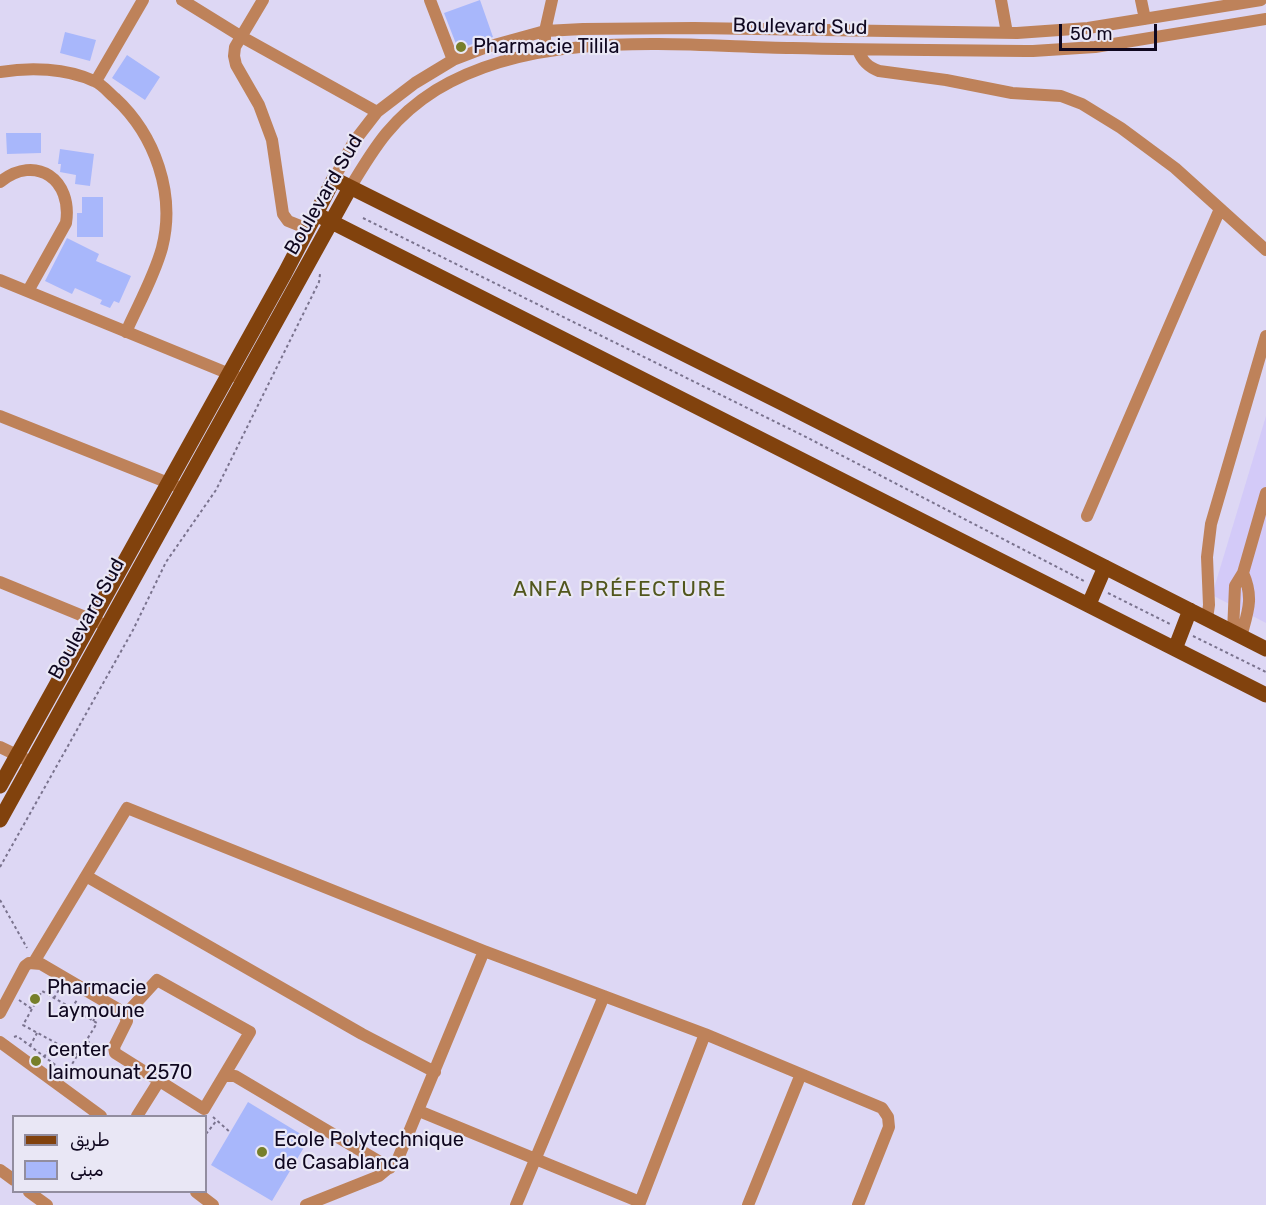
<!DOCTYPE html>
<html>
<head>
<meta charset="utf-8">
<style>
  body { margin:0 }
  #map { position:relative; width:1266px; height:1205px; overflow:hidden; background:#ddd7f4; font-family:Rubik,Cairo,sans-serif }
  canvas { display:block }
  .legend { position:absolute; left:12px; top:1115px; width:195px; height:78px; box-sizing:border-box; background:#e9e7f5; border:2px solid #928d9f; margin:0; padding:8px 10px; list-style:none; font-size:18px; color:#0f071f }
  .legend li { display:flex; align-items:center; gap:12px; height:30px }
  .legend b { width:30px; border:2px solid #928d9f }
  .scale { position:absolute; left:1059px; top:24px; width:98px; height:27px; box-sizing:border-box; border:3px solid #0f071f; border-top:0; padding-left:8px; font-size:18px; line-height:21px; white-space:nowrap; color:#0f071f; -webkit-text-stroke:4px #e9e7f5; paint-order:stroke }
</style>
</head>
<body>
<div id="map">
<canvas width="1266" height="1205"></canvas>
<ul class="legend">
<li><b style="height:8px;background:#81420d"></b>طريق</li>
<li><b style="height:16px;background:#a8b7fb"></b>مبنى</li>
</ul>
<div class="scale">50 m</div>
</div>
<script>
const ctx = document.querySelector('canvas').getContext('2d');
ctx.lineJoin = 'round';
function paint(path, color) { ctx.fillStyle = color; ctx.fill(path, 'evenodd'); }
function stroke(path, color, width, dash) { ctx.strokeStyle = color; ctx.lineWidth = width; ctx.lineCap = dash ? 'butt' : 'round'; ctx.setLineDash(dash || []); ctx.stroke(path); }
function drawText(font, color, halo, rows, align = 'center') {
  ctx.font = font + ' Rubik,sans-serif'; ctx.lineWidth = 4.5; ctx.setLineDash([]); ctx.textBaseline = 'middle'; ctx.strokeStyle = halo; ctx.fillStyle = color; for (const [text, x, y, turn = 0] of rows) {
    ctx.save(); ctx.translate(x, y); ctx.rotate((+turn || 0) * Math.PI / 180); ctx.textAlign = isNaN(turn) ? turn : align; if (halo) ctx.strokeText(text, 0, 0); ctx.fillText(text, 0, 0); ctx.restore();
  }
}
paint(new Path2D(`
  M1266,416V623L1212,595Z`), '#d3caf8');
paint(new Path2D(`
  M480,0L493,37L458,49L444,13Z
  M65,32L96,40L90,61L60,53Z
  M127,55L160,77L145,100L112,78Z
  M6,133H41V153L7,154Z
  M60,149L94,154L90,186L75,184L76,175L60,172L61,164H58Z
  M82,197H103V237H77V213H82Z
  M67,238L99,254L96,261L131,276L119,303L114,301L110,308L100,304L102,300L75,288L72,294L45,281Z
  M248,1102L309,1139L272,1201L211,1165Z`), '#a8b7fb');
stroke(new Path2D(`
  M363,218L808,438L1084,581
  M1108,593L1170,624
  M1193,636L1266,672
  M0,867L133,630L166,562L216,490L319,282L320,274
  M0,900L27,948
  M54,998L60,988
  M19,1000L32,1009
  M71,1008L78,999
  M93,1021L99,1011
  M14,1037L17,1036L58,1067
  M87,1041L102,1050
  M30,1046L37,1033
  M44,1057L54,1042
  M66,1074L97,1023L42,991L23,1025L78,1055
  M213,1117L230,1132
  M206,1134L217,1120`), '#7a738e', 2, [3, 3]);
stroke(new Path2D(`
  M182,0L242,37L377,112
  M263,0L235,47L234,56L236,65L259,105L272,140L283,214L288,221L308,229
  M430,0L453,60
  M1001,0L1007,33
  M1141,0L1145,19
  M858,50C862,61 868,67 879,71L946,80L1012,93L1061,96L1082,104L1121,128L1175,168L1266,250
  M545,51V31L552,0
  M0,72C30,67 66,68 94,81C102,84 109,93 115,98C155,135 176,194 162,248C154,277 138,305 126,332
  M96,81L143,0
  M334,179L353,143L377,112L415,83L453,60L487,47L545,31L583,29L694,28L1017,33L1088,28L1261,0
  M0,182C36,153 73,180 66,223L28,291
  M350,188C375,146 393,117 436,90C538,28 678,46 792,48C872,50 953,50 1033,51L1095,47L1266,19
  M0,280L237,377
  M0,416L176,486
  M1087,516L1220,209
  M0,582L100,623
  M1207,619L1209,605L1207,557L1211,524L1266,336
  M1233,632L1235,586L1243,573L1266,493
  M1241,637C1248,611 1254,598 1243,573
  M0,747L25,759
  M86,876L362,1034L435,1072
  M34,962L127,808L484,951L705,1034L882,1108L888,1117L889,1127L858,1205
  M0,1013L25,966L29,963L41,964L123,1012L127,1021L114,1047L115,1053L204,1109L250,1032L157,980L125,1015
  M0,1042L101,1116
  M226,1076H235L390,1168
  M419,1111L640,1202
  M137,1116L159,1081
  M0,1170L14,1180
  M29,1192L47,1205
  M196,1192L213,1205
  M306,1205L379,1176L397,1161L484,951
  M516,1205L604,996
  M639,1205L705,1034
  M748,1205L801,1074`), '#be825a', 12);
stroke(new Path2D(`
  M316,214L1266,695
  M1089,604L1105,567
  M1175,649L1190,610
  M0,786L285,273L334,179L782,403L1266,649
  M0,820L350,188`), '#81420d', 15);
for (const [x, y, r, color] of [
  [461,47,6,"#777f2a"],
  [35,999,6,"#777f2a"],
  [36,1061,6,"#777f2a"],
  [262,1152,6,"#777f2a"]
]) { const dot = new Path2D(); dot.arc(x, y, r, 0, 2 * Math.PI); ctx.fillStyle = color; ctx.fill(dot); stroke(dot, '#e9e7f5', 2); }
drawText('20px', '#0f071f', '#e9e7f5', [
  ["Boulevard Sud",800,27,1],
  ["Boulevard Sud",324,195,-60],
  ["Boulevard Sud",87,619,-61]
]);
drawText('20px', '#0f071f', '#e9e7f5', [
  ["Pharmacie Tilila",473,47],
  ["Pharmacie",47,988],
  ["Laymoune",47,1011],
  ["center",48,1050],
  ["laimounat 2570",48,1073],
  ["Ecole Polytechnique",274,1140],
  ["de Casablanca",274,1163]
], 'left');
ctx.letterSpacing = '1.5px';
drawText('21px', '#51561c', '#e9e7f5', [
  ["ANFA PRÉFECTURE",620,590]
]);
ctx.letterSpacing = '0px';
</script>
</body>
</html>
